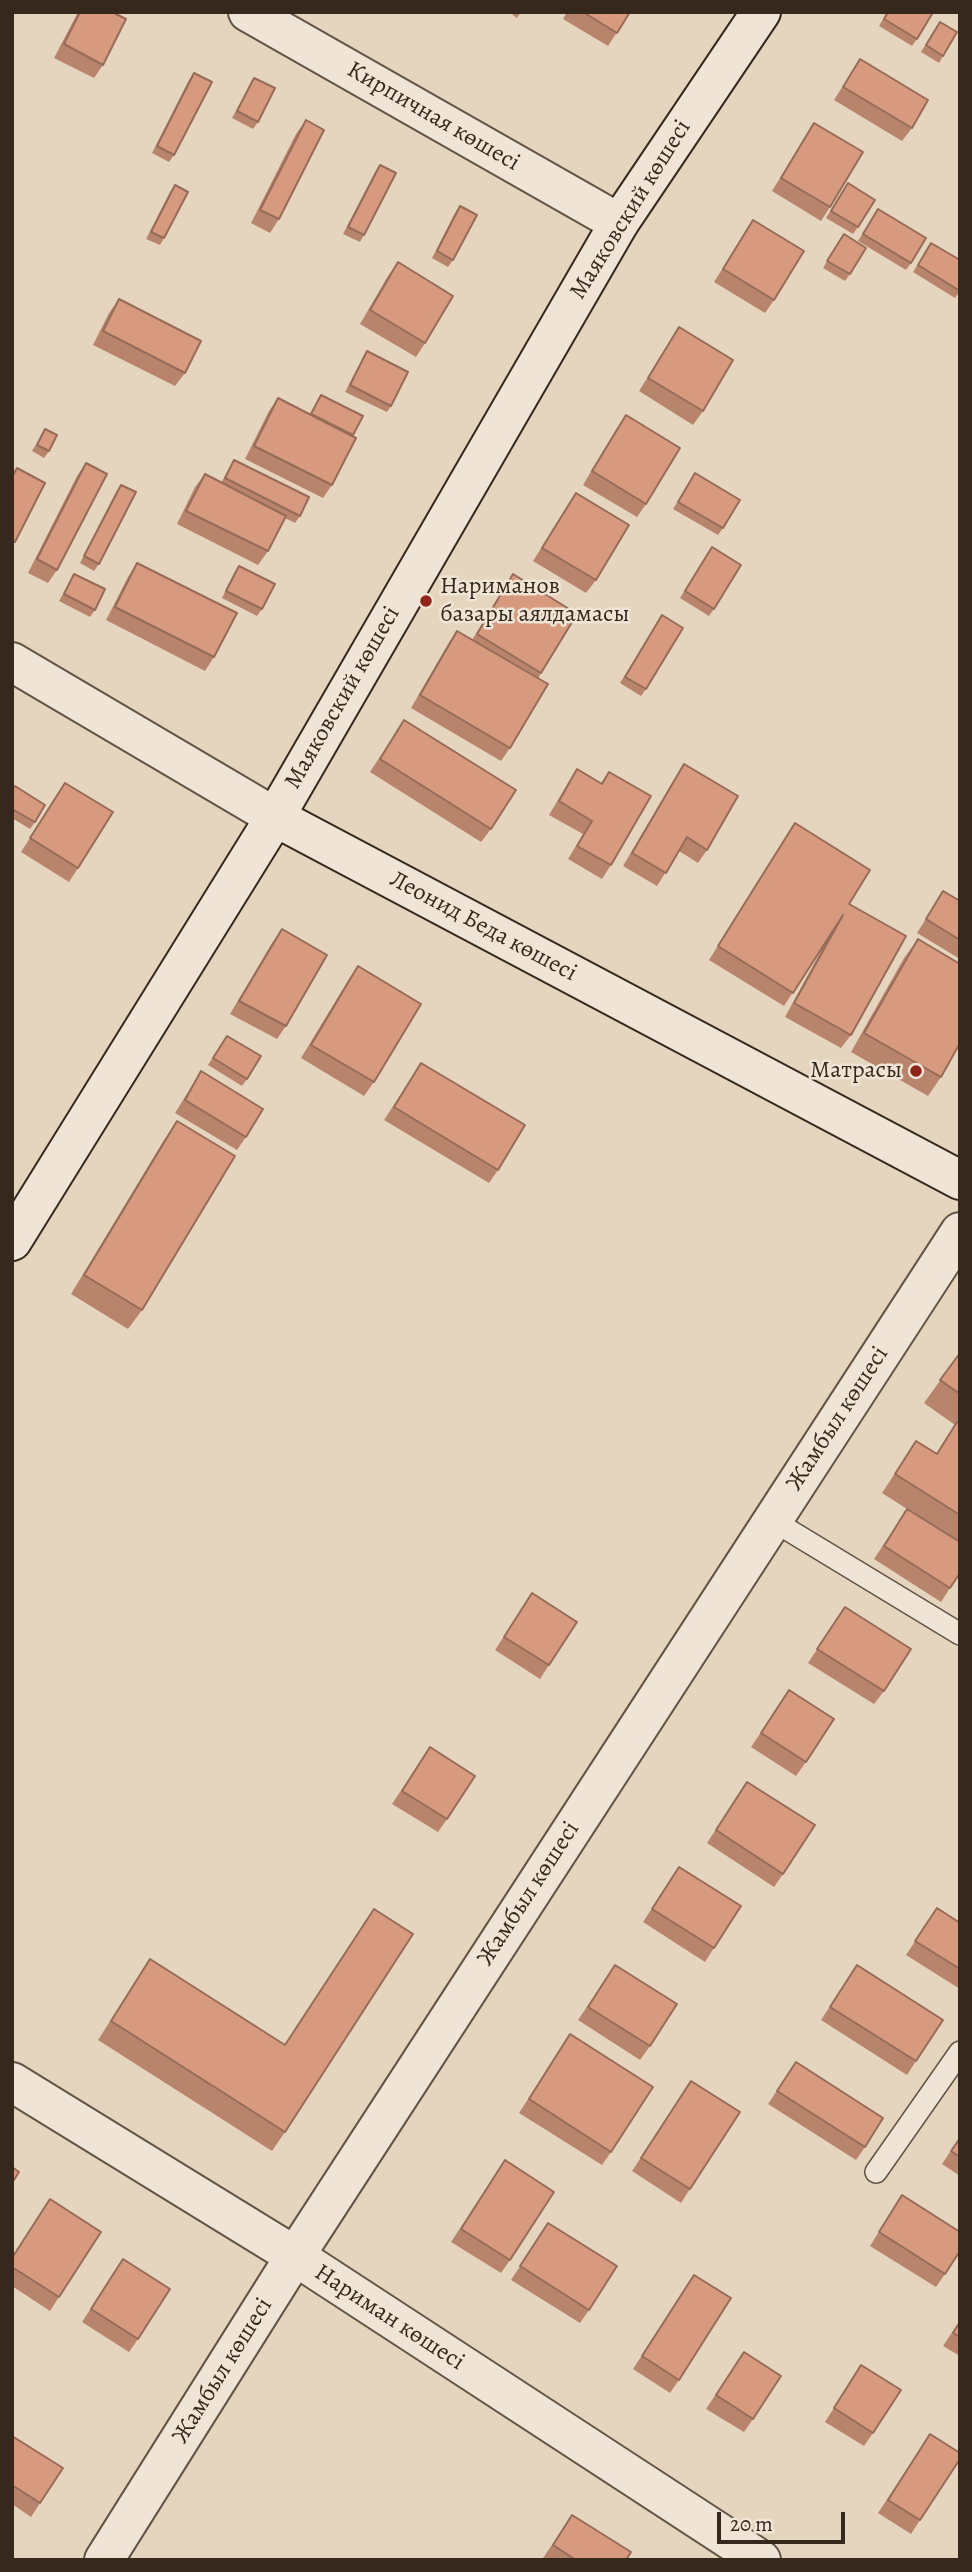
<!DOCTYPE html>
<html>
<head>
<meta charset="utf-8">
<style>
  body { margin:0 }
  #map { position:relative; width:972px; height:2572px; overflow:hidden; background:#e6d5be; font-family:Alegreya,serif }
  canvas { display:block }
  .frame { position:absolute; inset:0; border:14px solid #36281c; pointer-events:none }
  .scale { position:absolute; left:717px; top:2512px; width:128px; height:32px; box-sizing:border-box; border:4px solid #36281c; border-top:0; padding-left:9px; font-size:21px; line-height:24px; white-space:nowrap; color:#36281c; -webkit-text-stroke:5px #efe4d5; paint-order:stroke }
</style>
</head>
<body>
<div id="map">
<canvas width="972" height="2572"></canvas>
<div class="frame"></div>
<div class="scale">20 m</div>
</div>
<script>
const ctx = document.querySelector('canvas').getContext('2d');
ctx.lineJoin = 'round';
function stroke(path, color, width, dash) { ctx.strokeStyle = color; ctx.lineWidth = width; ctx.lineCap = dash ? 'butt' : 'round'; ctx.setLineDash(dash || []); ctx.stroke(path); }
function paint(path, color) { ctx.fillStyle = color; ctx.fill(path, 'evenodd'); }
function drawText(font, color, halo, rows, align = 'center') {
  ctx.font = font + ' Alegreya,serif'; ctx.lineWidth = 5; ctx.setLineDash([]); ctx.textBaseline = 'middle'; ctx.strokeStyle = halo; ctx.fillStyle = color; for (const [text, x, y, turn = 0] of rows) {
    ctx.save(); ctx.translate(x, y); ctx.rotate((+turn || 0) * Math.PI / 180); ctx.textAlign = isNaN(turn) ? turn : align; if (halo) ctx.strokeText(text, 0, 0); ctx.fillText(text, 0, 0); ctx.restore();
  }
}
const lane = new Path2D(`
  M772,1520L960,1634
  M876,2172L960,2052`);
const street = new Path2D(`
  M248,12L619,223
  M12,662L275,817
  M12,2082L295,2256L761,2560
  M104,2560L295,2256L960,1232`);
const secondary = new Path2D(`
  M275,817L960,1180
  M12,1241L275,817L619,223L761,12`);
stroke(lane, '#625344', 24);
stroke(street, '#625344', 42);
stroke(secondary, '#36281c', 42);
stroke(lane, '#efe4d5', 21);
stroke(street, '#efe4d5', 38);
stroke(secondary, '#efe4d5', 38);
paint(new Path2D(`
  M78,12H112L103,65L94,78L54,58Z
  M509,12H521L517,18Z
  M567,12H630L608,46L563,19Z
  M887,12L917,39L912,46L879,26Z
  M935,29L943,56L939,63L921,52Z
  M860,59L912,128L902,141L834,100Z
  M194,73L174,155L169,162L152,153L189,80Z
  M254,78L258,122L253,129L232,118L250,85Z
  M306,120L279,219L270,233L251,223L296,134Z
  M814,123L830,207L821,221L772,191Z
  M380,165L364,235L360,242L343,234L375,172Z
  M175,185L164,238L160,245L146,239L170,192Z
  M843,190L858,227L853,234L826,218Z
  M460,206L453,260L448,267L432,258L455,213Z
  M878,209L911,263L906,270L858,241Z
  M753,220L774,300L765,313L714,282Z
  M839,241L850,274L845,281L823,268Z
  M931,243L960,291L955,298L913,272Z
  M398,262L425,343L416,357L360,324L388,276Z
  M119,299L185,373L175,386L93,345L109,313Z
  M679,327L703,411L693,425L639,391Z
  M367,351L391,406L387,412L345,392L363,358Z
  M321,395L353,436L332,485L323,498L245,459L269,411L278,398L310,414Z
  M626,415L646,504L637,517L583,485L617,428Z
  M45,429L49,451L44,458L32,451Z
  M234,460L300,516L295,523L285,518L268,551L258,565L177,524L195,487L205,474L221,483Z
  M86,463L57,570L48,583L28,573L77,476Z
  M695,473L723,528L718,535L673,509Z
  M121,485L99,564L94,571L80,563L116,492Z
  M576,493L596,580L586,593L533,561Z
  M707,554L714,609L709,616L680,598Z
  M137,563L214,657L205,671L106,620L128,577Z
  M239,566L262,609L257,616L222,598L234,573Z
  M74,574L95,610L90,617L59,601Z
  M513,574L541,673L538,679L510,748L501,761L411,708L448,644L457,631L472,640Z
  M662,615L646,689L641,696L620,683Z
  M404,720L491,829L481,842L370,772Z
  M684,764L707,850L698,863L679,851L657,886L623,866L675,778Z
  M577,769L601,783L609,772L611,865L602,879L568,859L583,834L549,815L568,783Z
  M65,783L78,868L69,882L21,852Z
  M12,789L35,822L30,829L12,818Z
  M795,823L849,904L851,1035L841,1048L785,1017L829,936L784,1006L709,960Z
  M943,891L960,901V959L917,933Z
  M282,929L286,1026L277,1039L230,1014L272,943Z
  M918,939L941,1077L928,1096L851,1052L904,958Z
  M358,966L374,1082L364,1096L301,1058L349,979Z
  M222,1043L247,1079L242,1086L208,1065Z
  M421,1063L498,1170L489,1183L384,1120Z
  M201,1071L246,1137L237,1150L175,1113Z
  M177,1121L142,1310L128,1329L71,1294L164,1140Z
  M960,1353V1542L950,1588L941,1602L874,1559L907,1509L882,1493L916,1441L936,1454L955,1425L924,1403Z
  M532,1593L549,1665L540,1679L495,1650Z
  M845,1607L884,1691L874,1704L808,1663Z
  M789,1690L806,1762L796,1776L751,1747Z
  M430,1747L447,1819L438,1832L392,1804Z
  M747,1782L783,1874L774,1887L707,1843Z
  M679,1867L714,1948L705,1962L643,1922Z
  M937,1908L960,1923V1989L906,1955Z
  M374,1909L285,2132L272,2151L98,2040L150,1959L285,2045Z
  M615,1965L650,2046L640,2060L578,2020Z
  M857,1965L916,2061L907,2075L821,2020Z
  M570,2034L611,2152L602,2165L519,2113Z
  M796,2062L865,2147L856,2160L768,2104Z
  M691,2081L690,2189L681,2203L632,2171Z
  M960,2137V2176L942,2164Z
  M505,2160L510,2260L501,2273L451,2242Z
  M902,2195L945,2274L936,2287L870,2246Z
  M50,2199L59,2297L50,2311L12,2286V2257Z
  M548,2223L589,2310L580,2323L511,2280Z
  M123,2259L138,2339L129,2352L82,2322Z
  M694,2275L679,2380L670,2393L633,2369Z
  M960,2320V2356L943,2346Z
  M744,2352L753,2419L744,2432L706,2409Z
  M861,2365L873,2433L864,2446L825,2422Z
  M930,2434L920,2520L911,2534L878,2513Z
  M12,2436L40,2503L31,2517L12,2504Z
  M572,2515L626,2560H546L543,2558Z`), '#b9846c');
const building = new Path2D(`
  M80,12H112L126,19L103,65L64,44Z
  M583,12H630L617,33Z
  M888,12H930L932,14L917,39L884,19Z
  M940,22L957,32L943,56L926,45Z
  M860,59L928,100L912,128L843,87Z
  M194,73L212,82L174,155L157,146Z
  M254,78L275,88L258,122L237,111Z
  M306,120L324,130L279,219L260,210Z
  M814,123L863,152L830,207L781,178Z
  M380,165L396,173L364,235L348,227Z
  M848,183L875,200L858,227L831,211Z
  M175,185L188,192L164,238L151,232Z
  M460,206L477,215L453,260L437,251Z
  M878,209L926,238L911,263L863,234Z
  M753,220L804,251L774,300L723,269Z
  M844,234L866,248L850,274L827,261Z
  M931,243L960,260V291L918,265Z
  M398,262L453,296L425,343L370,310Z
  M119,299L201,341L185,373L103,331Z
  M679,327L733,360L703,411L648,378Z
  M367,351L408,372L391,406L350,385Z
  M321,395L363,416L353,435L311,414Z
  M278,398L356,438L332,485L254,446Z
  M626,415L680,448L646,504L592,471Z
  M45,429L57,435L49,451L37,445Z
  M234,460L309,497L300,516L225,478Z
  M86,463L107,474L57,570L37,559Z
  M17,468L45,483L15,542L12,541V477Z
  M695,473L740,500L723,528L678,502Z
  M205,474L286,516L268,551L186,511Z
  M121,485L136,492L99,564L84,556Z
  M576,493L629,525L596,580L542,548Z
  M712,547L741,565L714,609L685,591Z
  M137,563L237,613L214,657L115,607Z
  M239,566L275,584L262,609L226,591Z
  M74,574L105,589L95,610L64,594Z
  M513,574L577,614L541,673L477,634Z
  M662,615L683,628L646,689L625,677Z
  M457,631L548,684L510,748L420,695Z
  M404,720L516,790L491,829L380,759Z
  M684,764L738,796L707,850L687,837L666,873L632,853Z
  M577,769L602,784L609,772L651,796L611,865L577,846L592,821L559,801Z
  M65,783L113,812L78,868L30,838Z
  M15,786L45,805L35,822L12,809V790Z
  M795,823L870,870L849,904L906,936L851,1035L794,1003L843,915L793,993L718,946Z
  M943,891L960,901V940L926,919Z
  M282,929L327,955L286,1026L239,1001Z
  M918,939L960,964V1043L941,1077L864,1033Z
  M358,966L421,1004L374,1082L311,1045Z
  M227,1036L261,1056L247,1079L213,1058Z
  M421,1063L525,1125L498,1170L394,1107Z
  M201,1071L263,1109L246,1137L185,1100Z
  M177,1121L235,1156L142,1310L84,1275Z
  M960,1353V1394L940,1380Z
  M957,1422L960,1424V1515L895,1474L916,1441L937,1454Z
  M907,1509L960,1542V1573L950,1588L884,1546Z
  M532,1593L577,1622L549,1665L504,1637Z
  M845,1607L911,1649L884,1691L817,1649Z
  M789,1690L834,1719L806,1762L761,1733Z
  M430,1747L475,1776L447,1819L402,1791Z
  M747,1782L815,1825L783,1874L716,1830Z
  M679,1867L741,1906L714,1948L652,1909Z
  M937,1908L960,1923V1969L915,1941Z
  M374,1909L413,1934L285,2132L111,2021L150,1959L285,2045Z
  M615,1965L677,2004L650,2046L588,2007Z
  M857,1965L943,2020L916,2061L830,2007Z
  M570,2034L653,2087L611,2152L529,2099Z
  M796,2062L883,2118L865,2147L777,2091Z
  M691,2081L740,2112L690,2189L641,2158Z
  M960,2138V2157L951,2151Z
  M505,2160L554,2192L510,2260L461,2229Z
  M12,2167L19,2172L12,2183Z
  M902,2195L960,2232V2251L945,2274L879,2232Z
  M50,2199L101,2232L59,2297L12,2267V2258Z
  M548,2223L617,2266L589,2310L520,2266Z
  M123,2259L170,2289L138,2339L91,2309Z
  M694,2275L731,2298L679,2380L642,2356Z
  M960,2322V2337L953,2333Z
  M744,2352L781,2376L753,2419L716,2395Z
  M861,2365L901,2390L873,2433L834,2408Z
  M930,2434L960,2453V2459L920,2520L888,2500Z
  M12,2436L63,2468L40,2503L12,2485Z
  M572,2515L631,2552L626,2560H576L553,2545Z`);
paint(building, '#d79a7e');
stroke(building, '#966c58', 2);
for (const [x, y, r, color] of [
  [426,601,7,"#8f2418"],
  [916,1071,7,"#8f2418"]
]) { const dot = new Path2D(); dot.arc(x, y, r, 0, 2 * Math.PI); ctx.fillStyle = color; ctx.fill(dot); stroke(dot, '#efe4d5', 2.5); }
drawText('24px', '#36281c', '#efe4d5', [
  ["Кирпичная көшесі",433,117,30],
  ["Маяковский көшесі",631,210,-58],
  ["Маяковский көшесі",343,698,-60],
  ["Леонид Беда көшесі",483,927,28],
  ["Жамбыл көшесі",838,1419,-57],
  ["Жамбыл көшесі",529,1894,-57],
  ["Нариман көшесі",389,2318,33],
  ["Жамбыл көшесі",223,2371,-58]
]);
drawText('24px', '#36281c', '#efe4d5', [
  ["Нариманов",440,587],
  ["базары аялдамасы",440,615],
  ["Матрасы",902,1071,"right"]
], 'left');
</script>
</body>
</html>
